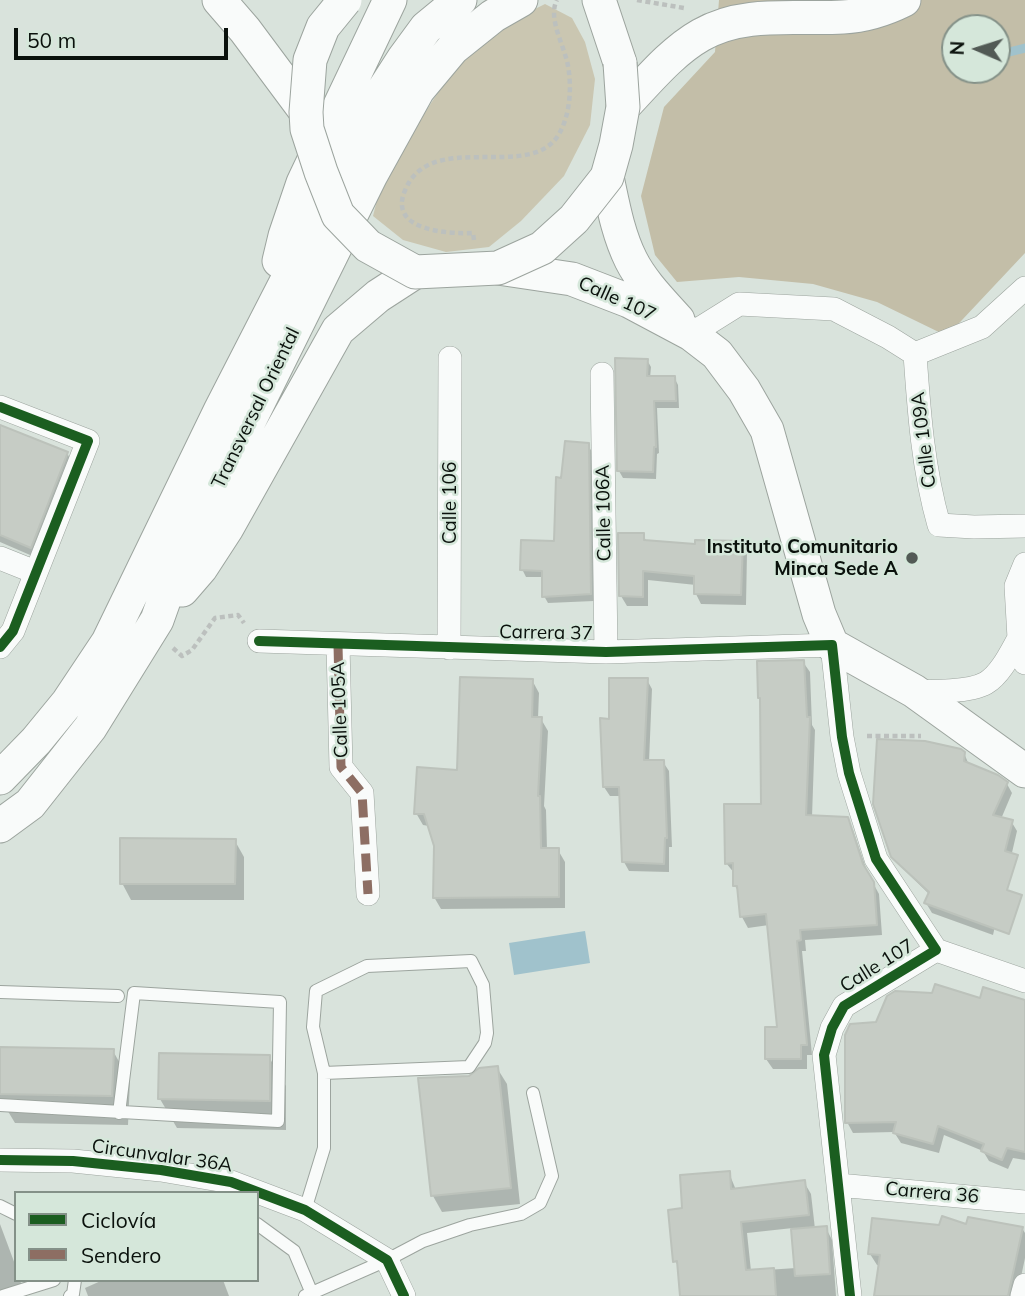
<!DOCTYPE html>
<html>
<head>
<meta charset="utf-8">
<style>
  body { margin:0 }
  #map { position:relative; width:1025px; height:1296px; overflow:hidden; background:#d9e3dc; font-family:Mulish,sans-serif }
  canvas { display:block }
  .legend { position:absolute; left:14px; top:1191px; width:245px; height:91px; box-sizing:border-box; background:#d5e7da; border:2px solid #849188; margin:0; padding:9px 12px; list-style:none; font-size:21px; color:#0a110c }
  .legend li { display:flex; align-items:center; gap:14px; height:35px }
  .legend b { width:35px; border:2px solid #849188 }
  .north { position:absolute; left:941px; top:14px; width:70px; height:70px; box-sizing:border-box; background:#d5e7da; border:2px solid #849188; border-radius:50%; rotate:273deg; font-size:19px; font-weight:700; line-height:28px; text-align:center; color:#0a110c }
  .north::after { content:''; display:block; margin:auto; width:24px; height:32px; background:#525a55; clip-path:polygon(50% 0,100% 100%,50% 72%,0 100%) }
  .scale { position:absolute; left:14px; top:28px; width:214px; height:32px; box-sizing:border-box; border:4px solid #0a110c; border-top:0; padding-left:9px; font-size:21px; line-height:24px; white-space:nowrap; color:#0a110c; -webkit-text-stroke:5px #d5e7da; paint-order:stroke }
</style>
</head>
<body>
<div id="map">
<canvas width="1025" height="1296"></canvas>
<ul class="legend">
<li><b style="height:9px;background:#1b5e20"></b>Ciclovía</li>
<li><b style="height:9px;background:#8d6e63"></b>Sendero</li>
</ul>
<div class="north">N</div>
<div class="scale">50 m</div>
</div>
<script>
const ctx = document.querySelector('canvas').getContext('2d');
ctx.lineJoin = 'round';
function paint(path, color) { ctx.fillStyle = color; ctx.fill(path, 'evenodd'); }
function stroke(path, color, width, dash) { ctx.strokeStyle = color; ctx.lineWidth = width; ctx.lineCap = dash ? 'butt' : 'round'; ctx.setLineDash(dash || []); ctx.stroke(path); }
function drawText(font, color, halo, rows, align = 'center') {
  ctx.font = font + ' Mulish,sans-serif'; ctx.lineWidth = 5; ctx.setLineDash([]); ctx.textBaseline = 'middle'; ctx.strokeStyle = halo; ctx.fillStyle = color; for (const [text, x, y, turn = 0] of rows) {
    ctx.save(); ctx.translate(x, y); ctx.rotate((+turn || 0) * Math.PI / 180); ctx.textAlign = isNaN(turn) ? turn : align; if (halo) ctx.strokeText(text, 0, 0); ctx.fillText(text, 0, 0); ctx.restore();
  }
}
paint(new Path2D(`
  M545,4L572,18L585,42L595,79L590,125L564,176L521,221L489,247L446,252L403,240L373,216L379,192L409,137L452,71L505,24Z`), '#cac6b1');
paint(new Path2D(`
  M719,0H1025V253L947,336L877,302L813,284L739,277L677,282L655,255L641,196L664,107L715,52ZM955,28H997V70H955Z`), '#c3bea8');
paint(new Path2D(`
  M585,931L590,963L514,975L509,943Z`), '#a0c2cc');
paint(new Path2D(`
  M647,360L651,367L650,378L674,377L678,385L679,408H657L659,453L657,454L656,479L623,478L619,471Z
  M0,427L67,453L73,464L37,558L0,542Z
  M588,445L592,452L594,601L548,603L544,596V577H526L522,569L555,543L562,479Z
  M643,535L647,542L697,546L742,543L747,553L746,605L701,604L696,594V585L648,580V606H627L621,596Z
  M803,662L810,672L812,725L815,730L812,817L847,819L853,830L868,874L879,894L882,935L805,940L806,951H802L812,1055H807V1069H773L766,1059L779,1029L769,925L748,928L742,917L740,894L735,886V874L726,863L763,805L762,701L759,697Z
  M532,680L539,693L538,718L541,719L548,731L544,806L546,810L547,850H558L565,862V908L441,909L434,897L436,846L429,826L423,825L416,813L459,772Z
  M647,680L652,689L649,762H663L669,771L672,847H669V872L629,871L624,862L621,796H610L604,787L611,720Z
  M964,753L969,765L1007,784L1012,793L1001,819L1011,821L1017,831L993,935L932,913L926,903L930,895L896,862L890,852Z
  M235,841L244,857V900H131L122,883Z
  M1025,1023V1160L1013,1158L1008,1169L989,1161L983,1151L944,1135L939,1153L901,1143L894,1132L853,1133L847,1122Z
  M0,1049L113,1051L130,1081L128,1125L15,1123L0,1098Z
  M269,1057L286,1086V1130L177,1128L160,1099Z
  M497,1068L507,1084L520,1204L442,1212L433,1196L420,1080L470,1077Z
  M729,1173L736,1190L804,1182L811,1194L815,1229L826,1228L832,1240L836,1296H682L680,1269L675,1261L684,1210ZM793,1228L796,1268L751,1271L747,1233Z
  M0,1224L16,1267V1280H20L25,1296H0Z
  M968,1226L1022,1228L1025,1233V1258L1017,1296H876L880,1266L877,1265L870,1254L940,1227Z
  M103,1280H223L229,1296H88L85,1288Z`), '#0003');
stroke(new Path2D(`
  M997,55L1025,48`), '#a0c2cc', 9);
const building = new Path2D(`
  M615,358L648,359L647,376H675L676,401H654L656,447H654L653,472L617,471Z
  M0,425L68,452L31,548L0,535Z
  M565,441L589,443L591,594L542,597V571L520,570L521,540L554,541L556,477L561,478Z
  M618,533H644V540L695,544V540L743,541L741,595L694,594V576L643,571V597L619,596Z
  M804,660L807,717H810L806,815L848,817L863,864L874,882L877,925L800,930L801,940L797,941L807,1045H801V1059H765V1027H777L766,914L740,917L737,886H733V863L725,864L724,804H761L760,698H758L757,661Z
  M460,677L533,679L532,717H542L538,796H540L541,848H559V897L433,898L434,846L424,814H414L417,767L457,770Z
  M609,678H648L644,760H664L667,838H665L664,864L622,862L619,787H603L600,718L609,719Z
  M877,739L925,741L961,749L965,752L964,761L998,775L1008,782L993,815L1013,820L1005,851L1018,855L1007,890L1022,895L1009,934L924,903L929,892L891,857L873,804Z
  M120,838L236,839L235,884H120Z
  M935,984L980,998L983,987L1025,1000V1152L1007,1148L1002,1160L981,1151L984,1144L938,1126L933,1144L893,1133L896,1122L845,1123V1035L850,1024L876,1022L887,996L895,991L932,993Z
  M0,1047L114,1049L112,1096L0,1094Z
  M159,1053L270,1055V1101L158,1099Z
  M498,1066L511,1188L431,1196L418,1078L469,1076L479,1068Z
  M730,1171L731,1189L805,1180L809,1215L741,1222L746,1270L774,1268L776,1296H680L677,1261L673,1262L668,1210L682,1208L680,1175Z
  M942,1216L966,1224L968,1217L1023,1227L1008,1296H874L880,1255L868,1254L872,1218L939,1225Z
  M827,1226L830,1274L795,1276L791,1229Z`);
paint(building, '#c6ccc5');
stroke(building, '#bcc2bb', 2);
const lane = new Path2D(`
  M0,992L118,996
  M0,1105L278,1121L280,1002L134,993L119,1113
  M0,1206L16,1214
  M305,1210L324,1148V1073L313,1027L316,991L367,966L471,961L483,985L487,1033L485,1043L469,1067L324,1073
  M257,1224L294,1251L313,1296
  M3,1296L54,1280
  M70,1296L73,1294L75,1280
  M305,1296L387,1260L423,1241L470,1225L521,1214L540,1203L552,1176L533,1093`);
const street = new Path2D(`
  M691,334L739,304L834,309L888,337L915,354
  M915,354C919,412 923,469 939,525L974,527L1025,526
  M915,354L982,327L1025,288
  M602,374L606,652
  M0,407L88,441L13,631L0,647
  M0,558L35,572
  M1025,564L1016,586L1019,638L1025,663
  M259,641L606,652L832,645L842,737L849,773L876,859L936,950
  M338,645L341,767L362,793L368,894
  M449,648L450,358
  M914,691C932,692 970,692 986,683C1001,674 1011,652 1019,638
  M936,950L1025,981
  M0,1160L73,1161L161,1170L231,1182L305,1210L387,1260L404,1296
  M838,1185L1025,1202
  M850,1296L824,1055L832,1028L844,1006L936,950
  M1022,1296L1025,1285`);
const secondary = new Path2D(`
  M219,0L245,30L306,112
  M599,0L620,63
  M623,107C647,82 671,52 701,35C744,10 796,20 843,17C864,16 886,9 904,0
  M607,177C613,205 618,234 631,260C642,282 661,301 678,320
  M279,261L285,236L303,183L390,0
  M498,268L572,279L629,301L691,334L717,354L744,390L767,430L819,614L832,645L914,691L1025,771
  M182,590L201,568L227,528L338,330L378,296L415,272
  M0,778L36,741L68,702L108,642L221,409L300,255L337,171L368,114L404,58L426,28L460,0
  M0,826L30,804L90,728L157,620L173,575L371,175L418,90L453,48L493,16L521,0`);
stroke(lane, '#9ca49e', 14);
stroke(street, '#9ca49e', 24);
stroke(secondary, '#9ca49e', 35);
stroke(new Path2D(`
  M637,0L684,8
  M474,240L473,233C449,234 390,231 404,193C428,126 530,184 559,134C570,115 572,88 568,66C565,47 547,18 557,0
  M173,648L182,656L192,650L215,618L238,615L244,623
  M867,736H921`), '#bcc0be', 4.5, [5, 3.5]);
stroke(lane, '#f9fbfa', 12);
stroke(street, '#f9fbfa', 23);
stroke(secondary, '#f9fbfa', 33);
const secondaryBridge = new Path2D(`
  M345,0L323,27L310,60L306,112L307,129L321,172L338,215L368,246L415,272L498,268L542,248L574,219L607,177L616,145L623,107L620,63`);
stroke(secondaryBridge, '#9ca49e', 35, []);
stroke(secondaryBridge, '#f9fbfa', 33);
stroke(new Path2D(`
  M338,645L341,767L362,793L368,894`), '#8d6e63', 9, [18, 9]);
stroke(new Path2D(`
  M0,407L88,441L13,631L0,647
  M259,641L606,652L832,645L842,737L849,773L876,859L936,950L844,1006L832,1028L824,1055L850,1296
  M0,1160L73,1161L161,1170L231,1182L305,1210L387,1260L404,1296`), '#1b5e20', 10);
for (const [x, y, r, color] of [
  [912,558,7,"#525a55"]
]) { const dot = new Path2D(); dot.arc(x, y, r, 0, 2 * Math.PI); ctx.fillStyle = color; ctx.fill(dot); stroke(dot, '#d5e7da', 2.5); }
drawText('19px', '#0a110c', '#d5e7da', [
  ["Calle 107",617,299,24],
  ["Transversal Oriental",256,408,-64],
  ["Calle 109A",924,440,-97],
  ["Calle 106",450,503,-90],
  ["Calle 106A",604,513,-91],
  ["Carrera 37",546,633,1],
  ["Calle 105A",340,710,-92],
  ["Calle 107",877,966,-32],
  ["Circunvalar 36A",162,1156,8],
  ["Carrera 36",932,1193,5]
]);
drawText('bold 19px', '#0a110c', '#d5e7da', [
  ["Instituto Comunitario",898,547],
  ["Minca Sede A",898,569]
], 'right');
</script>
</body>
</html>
